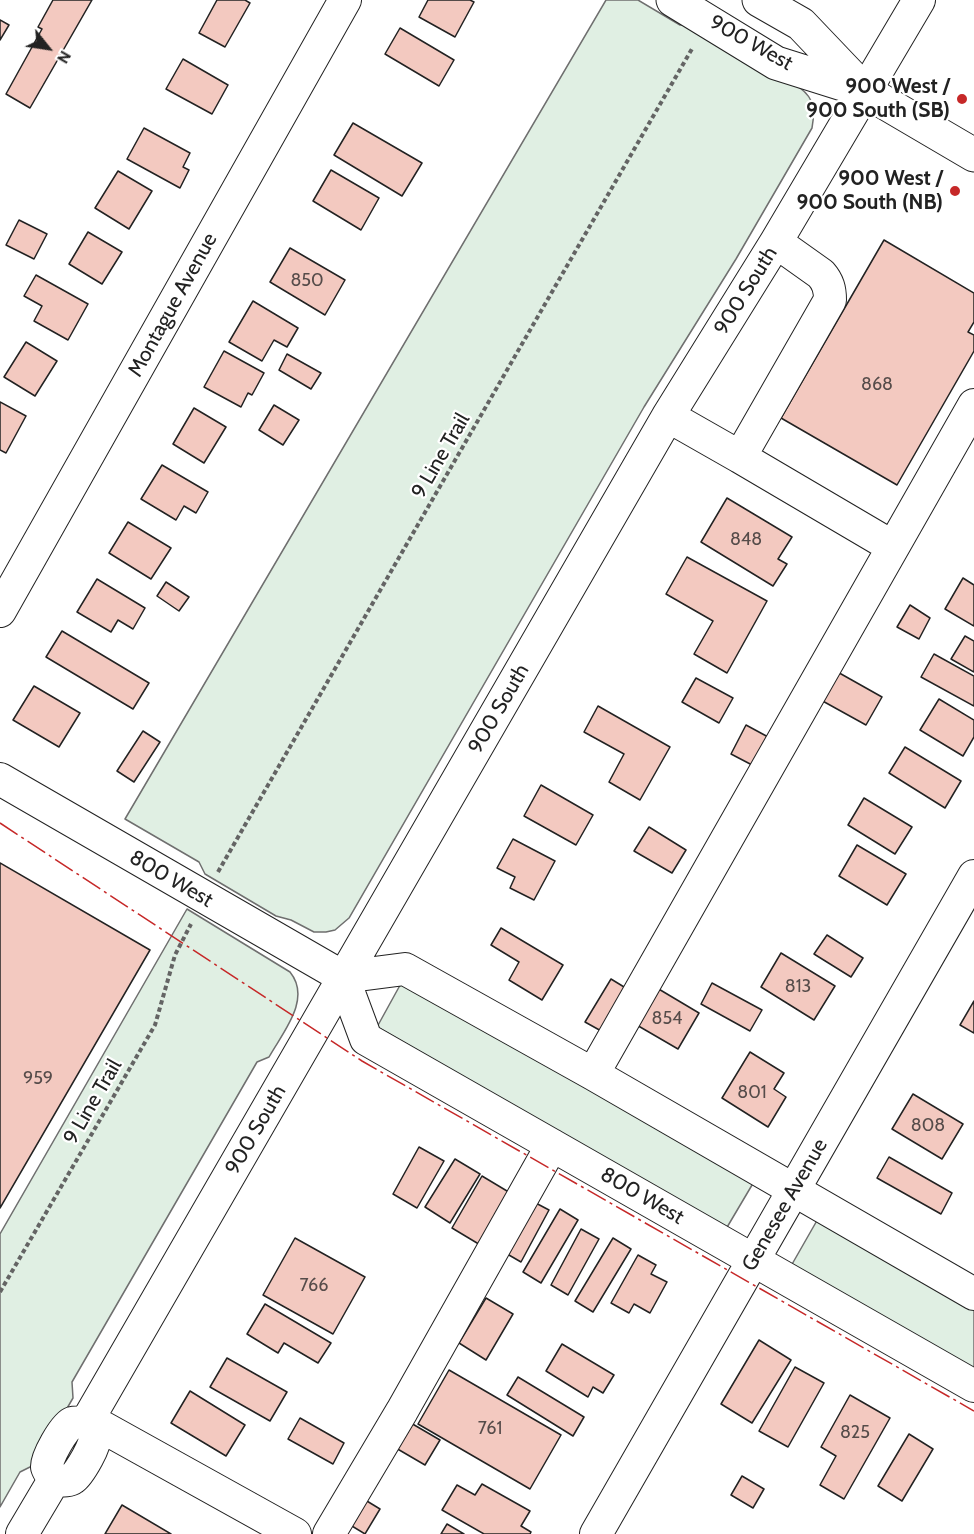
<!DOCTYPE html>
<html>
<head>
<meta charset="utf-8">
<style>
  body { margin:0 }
  #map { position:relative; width:974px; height:1534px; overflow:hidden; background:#fff; font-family:Cabin,sans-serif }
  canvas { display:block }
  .north { position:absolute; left:18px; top:18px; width:60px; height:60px; -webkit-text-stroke:4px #fff; paint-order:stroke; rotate:120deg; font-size:16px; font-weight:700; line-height:24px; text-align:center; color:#222 }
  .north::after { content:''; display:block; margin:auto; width:21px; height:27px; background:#222; clip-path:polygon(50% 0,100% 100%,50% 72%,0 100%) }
</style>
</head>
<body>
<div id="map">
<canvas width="974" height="1534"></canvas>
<div class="north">N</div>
</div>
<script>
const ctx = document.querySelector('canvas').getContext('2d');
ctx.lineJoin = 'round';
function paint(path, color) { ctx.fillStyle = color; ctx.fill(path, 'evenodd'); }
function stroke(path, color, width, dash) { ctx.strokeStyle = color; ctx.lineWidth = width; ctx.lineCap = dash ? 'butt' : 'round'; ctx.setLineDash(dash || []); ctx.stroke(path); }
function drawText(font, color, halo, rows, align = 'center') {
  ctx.font = font + ' Cabin,sans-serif'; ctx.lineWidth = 4.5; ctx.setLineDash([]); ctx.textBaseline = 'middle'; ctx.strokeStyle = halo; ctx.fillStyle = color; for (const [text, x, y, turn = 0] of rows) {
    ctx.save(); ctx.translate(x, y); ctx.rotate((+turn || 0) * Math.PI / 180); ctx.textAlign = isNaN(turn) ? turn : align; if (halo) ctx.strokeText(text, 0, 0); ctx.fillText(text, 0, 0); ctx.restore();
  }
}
const green = new Path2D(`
  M606,0H638L680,25L692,24L800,88C815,99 815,111 812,128L736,259L644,407L349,918L335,930L326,932H314L291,920L276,916L205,874L199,862L125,819Z
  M187,909L290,972C312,999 283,1032 269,1057L257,1062L72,1382L73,1398L34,1465L20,1472L0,1507V1234Z
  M404,978L755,1180L726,1229L377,1027Z
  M819,1217L974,1306V1371L791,1266Z`);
paint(green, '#e0efe3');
stroke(green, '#6f6f6f', 1.5);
const building = new Path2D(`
  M53,0H92L30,108L6,94L42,29L38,27Z
  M217,0H245L250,3L225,47L199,33Z
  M428,0H470L474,2L455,37L419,17Z
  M0,20L9,25L0,40Z
  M400,28L454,60L439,86L385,54Z
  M183,59L228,85L212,114L166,89Z
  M353,123L422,163L402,196L334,155Z
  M144,128L190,153L183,167L189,170L180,188L127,159Z
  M331,170L379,198L361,230L313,201Z
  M118,171L152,191L129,229L95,208Z
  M19,220L47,234L34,259L6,245Z
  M88,232L122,252L102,284L69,264Z
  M884,240L974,293V322L968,332L974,335V351L897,485L781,418Z
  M290,248L345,280L325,315L270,282Z
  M36,275L88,304L68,340L34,321L42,306L24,296Z
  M253,301L298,328L287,347L274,340L262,361L229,342Z
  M26,342L57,361L35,396L4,377Z
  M224,351L264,373L252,395L248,393L241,407L204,387Z
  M287,354L321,373L311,389L279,370Z
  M0,402L26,416L6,453L0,450Z
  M274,405L299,420L283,445L259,430Z
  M194,408L226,427L204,463L173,444Z
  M162,465L208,492L196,513L184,506L176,520L141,499Z
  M727,498L792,537L778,559L787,564L773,586L701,542Z
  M128,522L171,548L151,579L109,553Z
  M687,557L767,601L727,673L694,654L713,621L666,594Z
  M963,578L974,585V626L945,609Z
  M97,579L145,608L133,629L118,620L111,632L77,612Z
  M166,582L189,597L179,611L157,596Z
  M910,605L930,618L919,639L897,627Z
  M62,631L149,683L133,709L46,657Z
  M965,636L974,641V672L951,659Z
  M934,654L974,676V706L921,677Z
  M834,670L882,697L866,725L819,699Z
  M696,678L733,698L719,723L682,702Z
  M34,686L80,713L59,747L13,720Z
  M939,699L974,720V737L963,756L920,730Z
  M598,706L670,747L640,800L609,782L624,754L584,732Z
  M746,725L770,738L754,766L731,754Z
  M143,731L160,742L134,782L117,771Z
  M905,747L961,781L945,808L889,773Z
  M541,785L593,815L576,845L524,816Z
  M864,798L912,827L895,854L848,825Z
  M649,827L686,850L672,873L634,851Z
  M513,839L555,861L534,900L510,888L515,877L497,868Z
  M857,845L906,874L887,905L839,876Z
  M0,863L150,950L0,1208Z
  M501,928L563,965L542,1000L509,980L519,962L491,945Z
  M827,935L863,958L851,977L814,954Z
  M781,953L835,986L814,1020L761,987Z
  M611,979L629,990L603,1032L585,1022Z
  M712,983L762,1010L750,1031L701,1004Z
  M657,988L699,1013L678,1049L635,1024Z
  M974,1001V1033L960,1025Z
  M750,1052L784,1073L774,1089L786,1097L768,1127L722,1098Z
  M913,1094L963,1124L942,1159L892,1129Z
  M419,1147L444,1161L417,1208L393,1194Z
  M889,1157L952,1193L941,1214L877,1178Z
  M455,1159L480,1174L450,1223L425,1207Z
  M482,1176L512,1194L482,1246L452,1228Z
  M530,1200L549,1210L521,1262L502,1251Z
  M560,1209L578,1220L541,1283L523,1272Z
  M581,1229L599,1239L568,1295L551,1285Z
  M295,1238L365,1277L333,1334L263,1295Z
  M613,1238L631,1249L593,1312L575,1301Z
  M638,1255L656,1265L651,1274L667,1282L650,1313L634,1304L629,1313L611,1303Z
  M486,1298L513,1314L486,1360L459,1343Z
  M265,1304L331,1343L318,1363L284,1343L278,1353L247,1334Z
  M759,1340L791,1360L752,1423L721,1404Z
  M562,1344L614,1375L603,1393L593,1387L588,1397L546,1371Z
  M227,1358L287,1392L270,1421L210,1387Z
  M795,1367L824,1383L788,1447L759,1431Z
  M449,1370L561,1435L530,1489L418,1424Z
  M518,1377L584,1417L573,1436L507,1395Z
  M190,1391L245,1425L226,1456L171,1423Z
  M850,1395L890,1418L844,1499L820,1485L836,1456L821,1447Z
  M300,1418L344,1443L333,1464L288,1439Z
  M404,1419L440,1440L425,1465L389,1444Z
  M909,1434L933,1449L902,1501L878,1486Z
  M742,1476L764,1489L753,1508L731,1495Z
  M482,1484L530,1511L521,1526L531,1532L530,1534H484L442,1510L457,1485L475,1495Z
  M357,1495L380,1509L365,1534L342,1520Z
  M122,1505L171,1534H105Z
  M447,1524L464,1534H441Z`);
paint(building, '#f3c9c0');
stroke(building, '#222', 1.5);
const minor = new Path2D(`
  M668,416L740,457L830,300C830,289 828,282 821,274L776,242
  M740,457L893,547
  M0,611L345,0
  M0,779L343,977L405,969L593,1074L974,1294
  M343,977L366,1039L974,1386
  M593,1074L974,405
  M88,1419L295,1534
  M86,1423L668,416L776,242L919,0
  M54,1480C60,1480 68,1482 73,1478C79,1474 98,1442 95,1435C94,1431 89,1427 86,1423
  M54,1480C52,1476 48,1471 47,1467C45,1460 65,1425 72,1423C76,1422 82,1423 86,1423
  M22,1534L54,1480
  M329,1534L402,1411L552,1145
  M596,1534L974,876`);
const major = new Path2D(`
  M673,0L776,63L865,91L974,155
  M759,0L801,24L862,88`);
stroke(minor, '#222', 34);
stroke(major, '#222', 35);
stroke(new Path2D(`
  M218,872L693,47
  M0,1292L155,1025L175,955L191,924`), '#646464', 4, [4.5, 3]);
stroke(minor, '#fff', 32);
stroke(major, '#fff', 33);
stroke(new Path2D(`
  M0,823L362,1061L974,1411`), '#c62828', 1.5, [21, 4.5, 3, 4.5]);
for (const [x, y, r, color] of [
  [962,99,6,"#c62828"],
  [955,191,6,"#c62828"]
]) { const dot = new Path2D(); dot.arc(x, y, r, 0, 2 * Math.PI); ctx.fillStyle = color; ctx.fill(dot); stroke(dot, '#fff', 2); }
drawText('18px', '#564c4a', null, [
  ["850",307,281],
  ["868",877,385],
  ["848",746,540],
  ["813",798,987],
  ["854",667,1019],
  ["959",38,1079],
  ["801",752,1093],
  ["808",928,1126],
  ["766",314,1286],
  ["761",490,1429],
  ["825",855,1433]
]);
drawText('21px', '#222', '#fff', [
  ["900 West",751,43,29],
  ["900 South",746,291,-58],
  ["Montague Avenue",173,305,-61],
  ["9 Line Trail",441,456,-60],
  ["900 South",499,709,-60],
  ["800 West",171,879,30],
  ["9 Line Trail",93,1102,-60],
  ["900 South",256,1130,-60],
  ["800 West",642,1196,30],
  ["Genesee Avenue",785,1205,-60]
]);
drawText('bold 21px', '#222', '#fff', [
  ["900 West /",950,87],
  ["900 South (SB)",950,111],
  ["900 West /",943,179],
  ["900 South (NB)",943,203]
], 'right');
</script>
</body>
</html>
